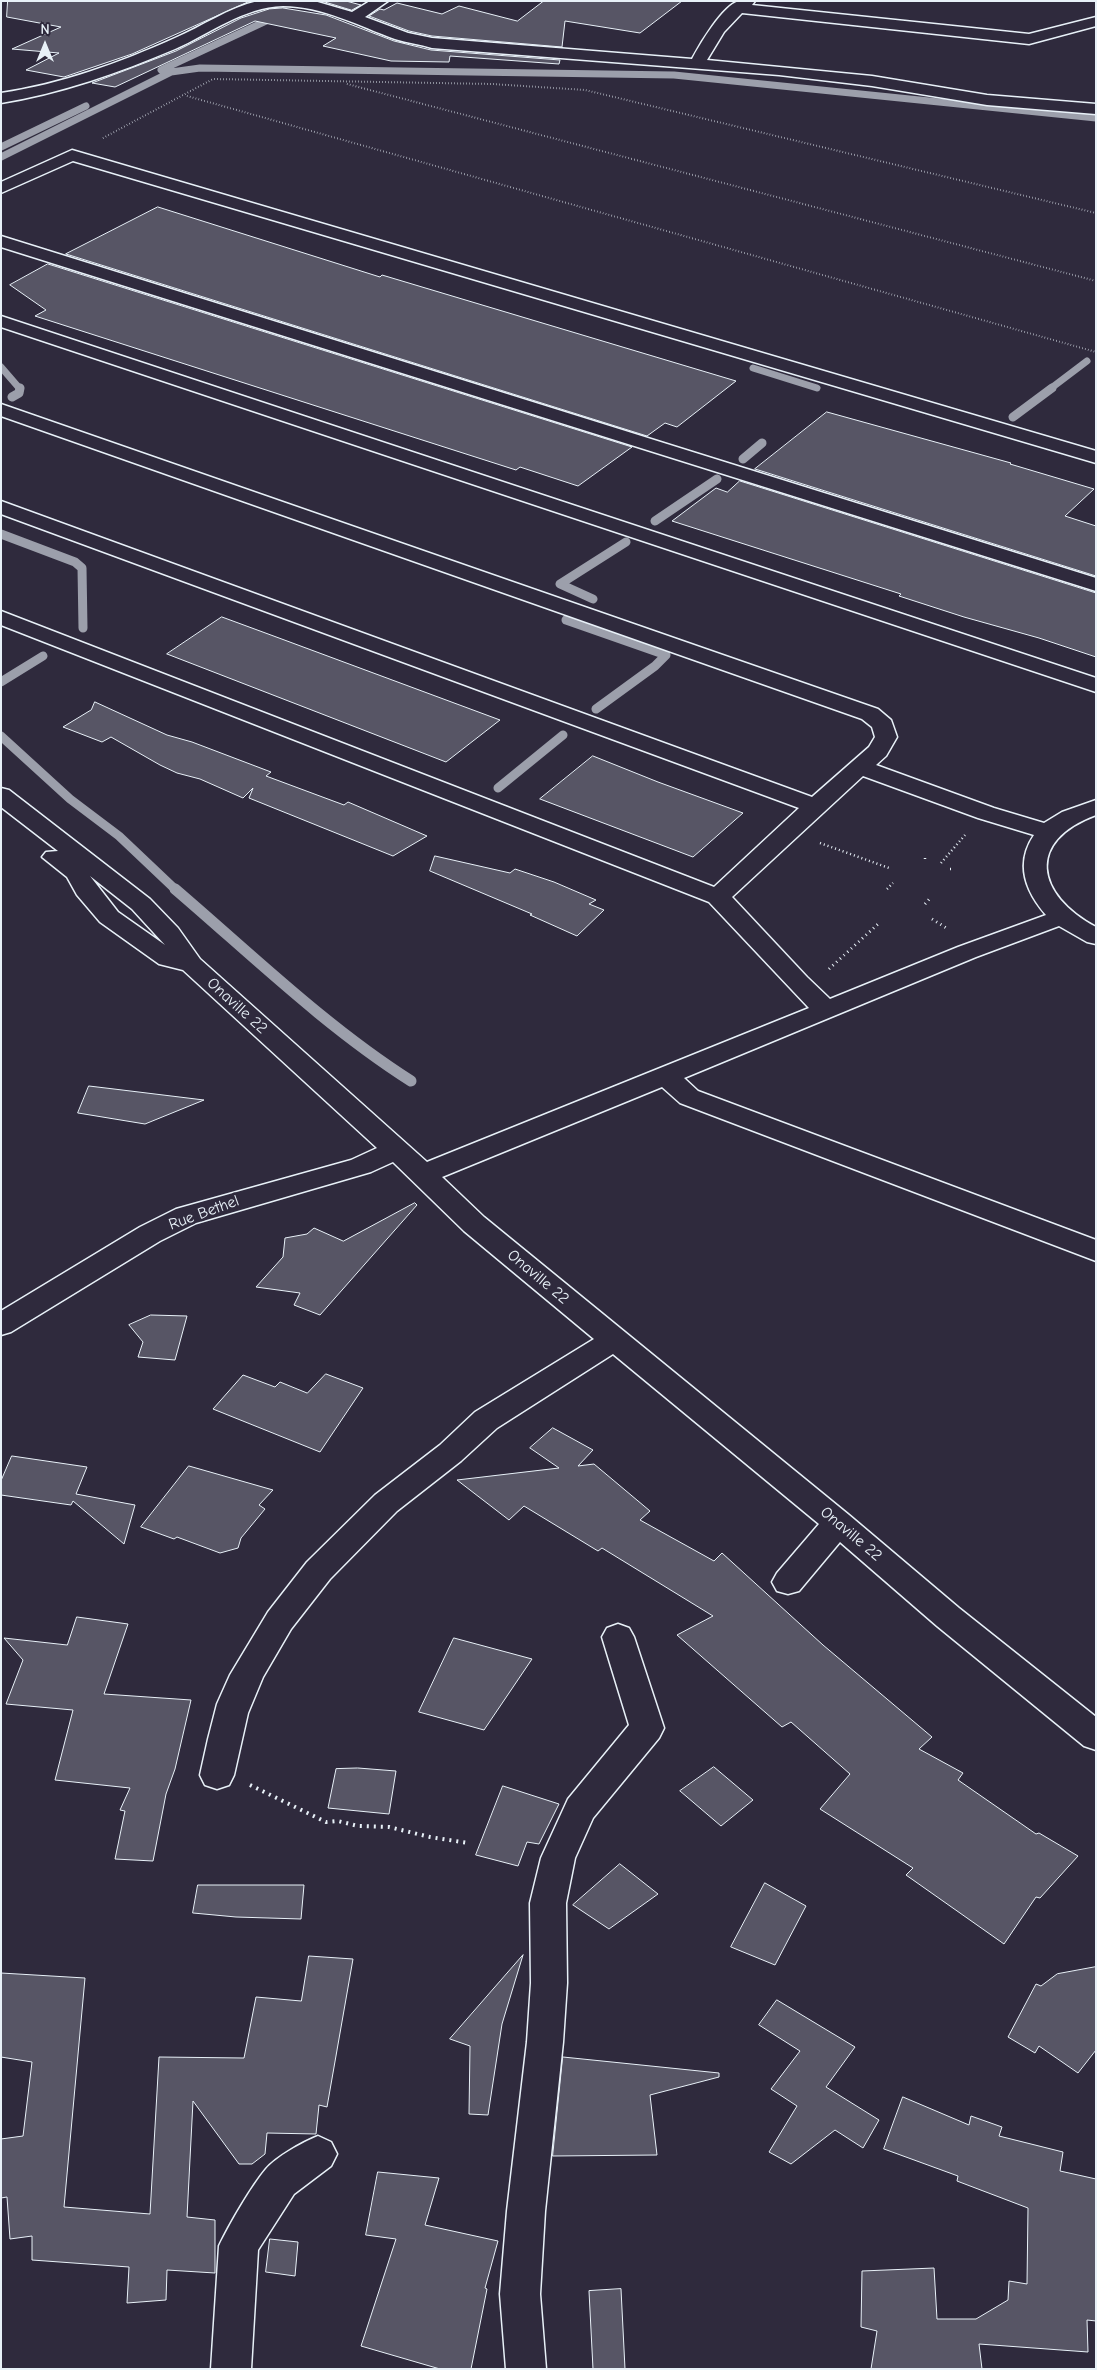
<!DOCTYPE html>
<html>
<head>
<meta charset="utf-8">
<style>
  body { margin:0 }
  #map { position:relative; width:1097px; height:2370px; overflow:hidden; background:#2f2a3d; font-family:"Comic Neue",sans-serif }
  canvas { display:block }
  .frame { position:absolute; inset:0; border:2px solid #e8f1f8; pointer-events:none }
  .north { position:absolute; left:20px; top:20px; width:50px; height:50px; -webkit-text-stroke:4px #2f2a3d; paint-order:stroke; rotate:0deg; font-size:14px; font-weight:700; line-height:20px; text-align:center; color:#e8f1f8 }
  .north::after { content:''; display:block; margin:auto; width:18px; height:22px; background:#e8f1f8; clip-path:polygon(50% 0,100% 100%,50% 72%,0 100%) }
</style>
</head>
<body>
<div id="map">
<canvas width="1097" height="2370"></canvas>
<div class="frame"></div>
<div class="north">N</div>
</div>
<script>
const ctx = document.querySelector('canvas').getContext('2d');
ctx.lineJoin = 'round';
function stroke(path, color, width, dash) { ctx.strokeStyle = color; ctx.lineWidth = width; ctx.lineCap = dash ? 'butt' : 'round'; ctx.setLineDash(dash || []); ctx.stroke(path); }
function paint(path, color) { ctx.fillStyle = color; ctx.fill(path, 'evenodd'); }
function drawText(font, color, halo, rows, align = 'center') {
  ctx.font = font + ' "Comic Neue",sans-serif'; ctx.lineWidth = 5; ctx.setLineDash([]); ctx.textBaseline = 'middle'; ctx.strokeStyle = halo; ctx.fillStyle = color; for (const [text, x, y, turn = 0] of rows) {
    ctx.save(); ctx.translate(x, y); ctx.rotate((+turn || 0) * Math.PI / 180); ctx.textAlign = isNaN(turn) ? turn : align; if (halo) ctx.strokeText(text, 0, 0); ctx.fillText(text, 0, 0); ctx.restore();
  }
}
stroke(new Path2D(`
  M161,70L266,21
  M1,147L86,106
  M1,157L171,72L200,68L674,75L1096,118
  M1,367L20,389
  M753,368L817,388
  M1050,389L1087,361`), '#9c9fab', 7);
stroke(new Path2D(`
  M12,397L19,393L20,388
  M1013,417L1052,388
  M743,459L762,443
  M655,521L717,479
  M1,534L75,562L82,568L83,628
  M593,599L560,584L626,542
  M569,617L566,620L666,655L655,666L596,709
  M1,682L43,656
  M1,736L70,799L119,836L176,890
  M498,788L563,735`), '#9c9fab', 9);
stroke(new Path2D(`
  M175,889C251,954 326,1027 411,1081`), '#9c9fab', 11);
const building = new Path2D(`
  M8,1H250L132,54L64,77L26,70L59,53L12,49L61,27L7,17Z
  M322,1H346L361,5L352,10Z
  M544,1H682L640,33L565,21L562,47L432,36L409,31L369,16L380,9L384,10L397,3L442,14L459,6L517,21Z
  M283,8L326,15L394,41L431,50L560,60L559,64L450,56L449,62L391,61L323,46L336,38L255,21L115,87L92,83L176,51L241,18L269,9Z
  M158,207L380,277L382,275L736,381L677,427L665,423L647,436L66,254Z
  M48,264L632,447L578,486L520,467L516,470L35,316L46,310L10,285Z
  M827,412L1011,463L1010,464L1094,489L1065,516L1096,526V576L755,469Z
  M740,481L1096,593V657L1039,638L964,617L899,596L901,594L672,521L716,488L727,492Z
  M222,617L279,638L500,720L446,762L167,654Z
  M95,702L167,735L192,742L271,772L266,776L344,805L348,802L427,836L393,856L249,798L253,788L243,798L200,779L177,773L160,765L111,737L102,742L63,727L91,710Z
  M593,756L658,782L743,813L693,857L540,799Z
  M435,856L510,873L515,869L554,882L596,900L589,904L604,910L577,936L530,915L532,914L430,871Z
  M89,1086L114,1089L204,1100L145,1124L78,1113Z
  M415,1203L417,1205L320,1315L294,1305L300,1293L256,1287L283,1257L285,1238L307,1234L314,1228L343,1241Z
  M151,1315L187,1316L175,1360L138,1357L143,1342L129,1325Z
  M326,1374L363,1388L320,1452L213,1409L243,1375L275,1387L280,1382L307,1393Z
  M553,1428L593,1450L578,1466L594,1464L650,1511L640,1520L714,1561L722,1553L823,1645L932,1737L919,1749L963,1773L958,1780L1036,1834L1039,1833L1078,1856L1040,1898L1036,1897L1004,1944L906,1875L913,1868L820,1809L850,1774L791,1722L782,1727L677,1635L713,1616L602,1548L598,1551L524,1506L509,1520L457,1480L559,1468L530,1448Z
  M12,1456L87,1467L76,1494L135,1505L124,1544L73,1501L71,1505L1,1495V1481Z
  M189,1466L273,1490L259,1505L265,1509L241,1538L238,1548L220,1553L177,1537L174,1539L141,1527Z
  M77,1617L128,1624L104,1694L191,1700L175,1769L166,1794L153,1861L115,1859L125,1811L120,1810L130,1788L55,1780L73,1710L6,1704L23,1660L4,1638L67,1645Z
  M454,1638L532,1659L484,1730L419,1712Z
  M714,1767L753,1800L721,1826L680,1791Z
  M358,1768L396,1771L389,1814L328,1808L336,1769Z
  M503,1786L559,1804L539,1844L527,1842L518,1866L476,1855Z
  M620,1864L658,1894L609,1929L573,1905Z
  M765,1883L806,1906L775,1965L731,1947Z
  M198,1885H304L301,1919L236,1917L193,1913Z
  M523,1955L502,2024L488,2115L469,2114L470,2046L450,2039Z
  M309,1956L353,1959L327,2107L319,2105L316,2134L267,2133L265,2154L252,2164H239L193,2101L187,2217L215,2220V2273L167,2270L166,2300L127,2303L129,2267L32,2260V2236L10,2239L7,2197L1,2198V2139L23,2136L32,2062L1,2057V1973L85,1978L64,2207L150,2214L159,2057L244,2058L256,1997L301,2001Z
  M1096,1967V2050L1078,2073L1039,2046L1035,2053L1008,2037L1036,1984L1041,1986L1057,1974Z
  M777,2000L855,2047L826,2087L879,2120L863,2148L835,2130L791,2164L769,2152L797,2106L771,2089L800,2051L759,2025Z
  M563,2057L719,2073V2077L650,2095L657,2155L553,2156Z
  M903,2097L969,2125L971,2116L1002,2127L999,2136L1063,2152L1060,2171L1096,2179V2321L1087,2320L1088,2352L979,2344L982,2369H871L877,2331L861,2327L862,2271L934,2268L937,2319H976L1008,2300L1009,2281L1027,2284L1028,2208L957,2181L958,2176L884,2149Z
  M378,2172L439,2178L425,2225L498,2241L485,2288L487,2289L471,2369H440L361,2346L396,2239L366,2235Z
  M270,2239L298,2242L295,2276L266,2272Z
  M621,2289L625,2369H593L589,2291Z`);
paint(building, '#575565');
stroke(building, '#e8f1f8', 1);
const minor = new Path2D(`
  M258,1H314L352,12L370,1H388L365,17L408,33L432,38L692,59C700,44 723,5 739,1C744,0 750,1 755,1L752,5L1029,34L1096,17V26L1029,44L742,13L724,32L707,60L872,76L987,95L1096,104V114L987,105L872,86L779,75L432,48C420,44 407,43 395,39C359,26 322,6 283,6C244,7 209,34 175,49C118,73 62,93 1,103V93C62,84 119,63 175,38C203,26 228,8 258,1Z
  M72,150L1096,451V463L73,161L1,193V182Z
  M1,236L1096,578V591L1,247Z
  M1,316L1096,678V692L1,327Z
  M1,404L878,709L891,720L897,737L886,756L876,765L994,808L1044,823L1062,812L1096,800V815C1025,841 1036,895 1096,927V944L1087,942L1059,926L976,957L684,1078L698,1091L1096,1240V1261L680,1103L662,1087L442,1177L484,1217L849,1515L959,1608L1096,1717V1750L1084,1746L937,1626L840,1542L799,1591L788,1594L777,1591L772,1582L777,1573L819,1524L613,1354L497,1428L461,1461L397,1511L330,1579L291,1629L263,1677L248,1713L234,1775L229,1785L217,1789L205,1785L200,1775L208,1739L217,1704L230,1675L268,1612L307,1562L375,1495L440,1445L475,1412L594,1339L464,1231L393,1162L371,1172L196,1223L160,1241L11,1332L1,1335V1311L140,1227L176,1209L351,1160L377,1148L183,970L159,964L100,922L77,895L67,877L42,857L46,852L58,851L1,807V788L9,790L150,899L178,928L200,959L427,1162L809,1008L709,902L1,625V611L714,887L799,808L1,514V501L812,797L869,747L875,737L872,727L862,719L1,416ZM863,776L978,818L1034,835C1015,863 1025,891 1046,915L958,947L830,999L807,977L732,897ZM90,876L132,909L165,945L118,912Z
  M618,1624L629,1628L634,1637L664,1728L659,1738L593,1818L575,1858L566,1903L567,1983L563,2042L545,2211L540,2294L546,2369H506L500,2294L507,2211L527,2042L531,1983L530,1903L541,1858L568,1799L629,1725L602,1637L607,1628Z
  M318,2136L331,2142L337,2154L331,2166L294,2194L258,2250L251,2369H211L219,2246C229,2225 251,2187 266,2169C276,2157 303,2142 318,2136Z`);
stroke(minor, '#e8f1f8', 3);
stroke(new Path2D(`
  M347,84L1096,281
  M187,96L1096,352
  M103,138L213,79L492,84L585,90L1096,213`), '#e8f1f8', 2, [0.5, 2.5]);
stroke(new Path2D(`
  M820,843L889,868
  M925,858V861
  M941,863L965,835
  M950,869H953
  M887,889L893,883`), '#e8f1f8', 2.5, [1, 3]);
stroke(new Path2D(`
  M925,904L931,897
  M932,919L948,929
  M829,969L878,924`), '#e8f1f8', 3, [1, 4]);
stroke(new Path2D(`
  M250,1785L326,1822L338,1821L358,1826L389,1827L430,1837L468,1843`), '#e8f1f8', 4, [2, 5]);
paint(minor, '#2f2a3d');
drawText('16px', '#e8f1f8', '#2f2a3d', [
  ["Onaville 22",237,1006,42],
  ["Rue Bethel",204,1213,-20],
  ["Onaville 22",538,1277,40],
  ["Onaville 22",851,1534,40]
]);
</script>
</body>
</html>
